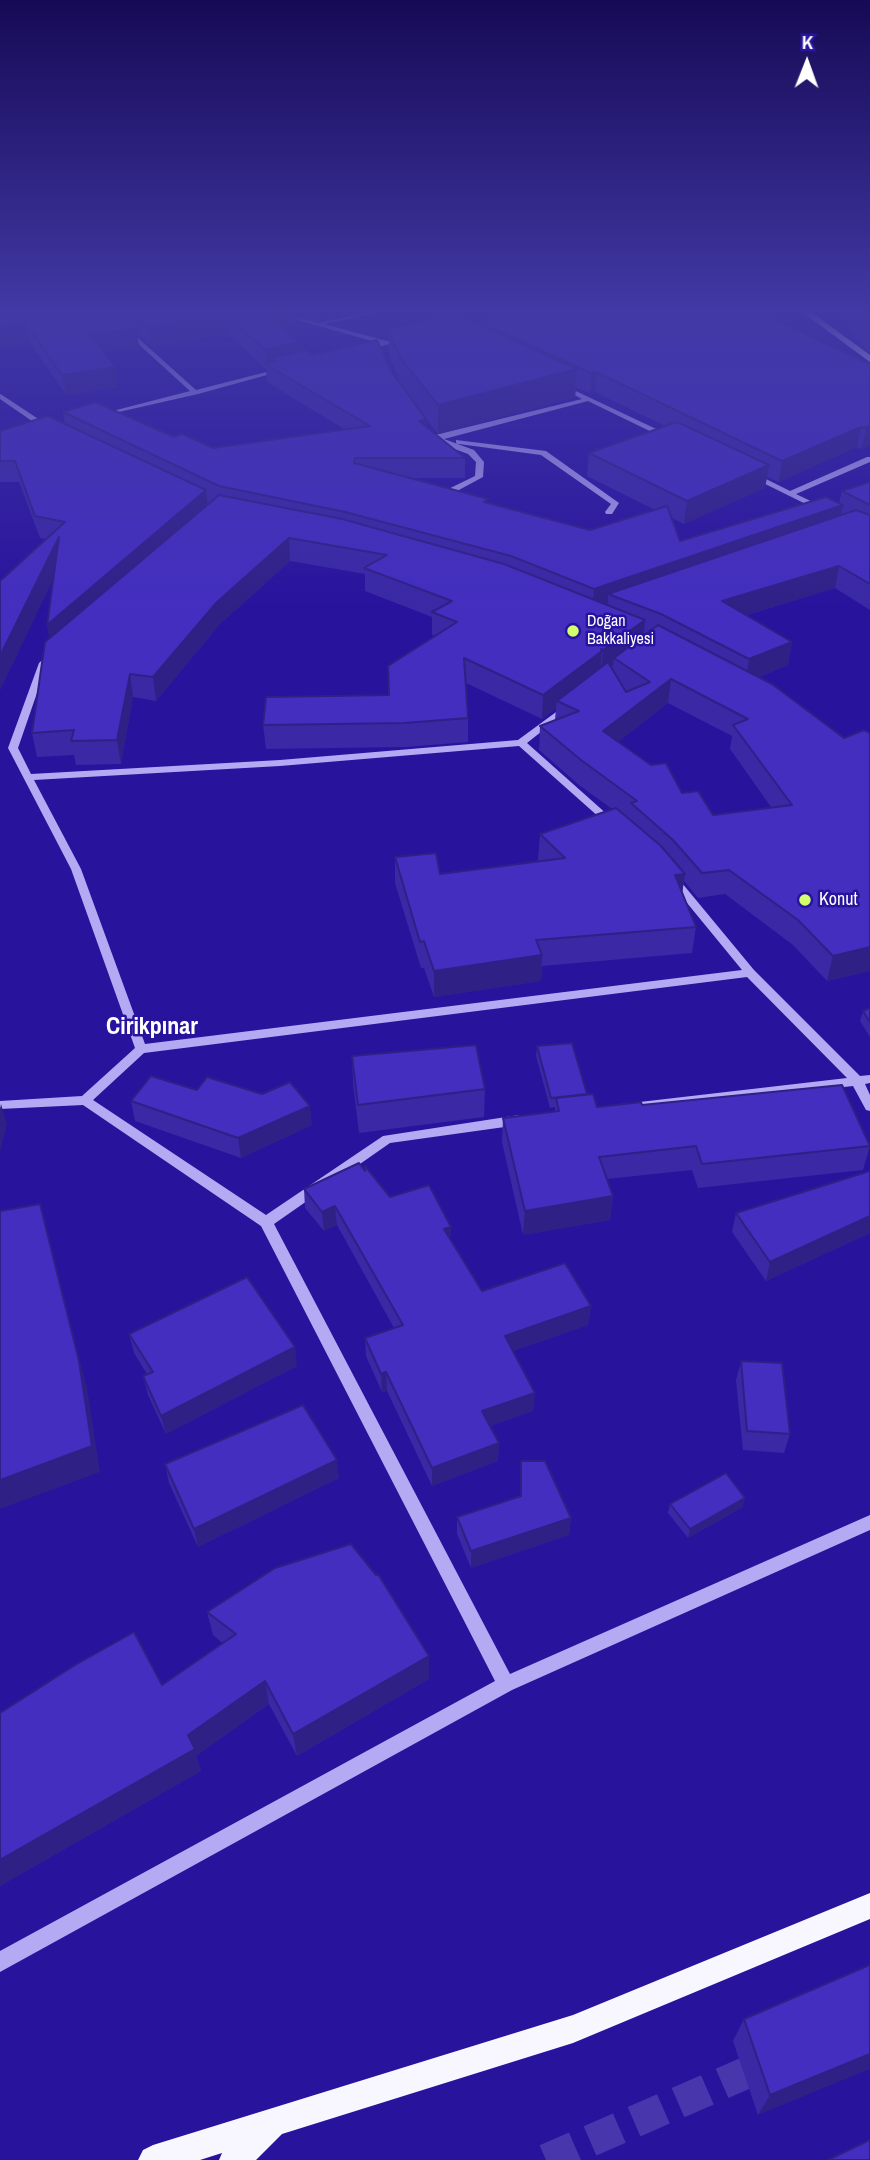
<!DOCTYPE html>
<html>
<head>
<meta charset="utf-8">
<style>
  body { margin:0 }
  #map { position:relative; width:870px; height:2160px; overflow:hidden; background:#28139d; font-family:"Archivo Narrow",sans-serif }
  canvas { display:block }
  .north { position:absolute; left:772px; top:28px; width:70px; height:70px; -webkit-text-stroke:5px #28139d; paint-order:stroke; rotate:1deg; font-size:19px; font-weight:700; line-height:28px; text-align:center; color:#fff }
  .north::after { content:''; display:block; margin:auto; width:24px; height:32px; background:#fff; clip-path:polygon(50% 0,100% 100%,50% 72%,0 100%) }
</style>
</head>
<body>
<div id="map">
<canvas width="870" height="2160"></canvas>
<div class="north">K</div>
</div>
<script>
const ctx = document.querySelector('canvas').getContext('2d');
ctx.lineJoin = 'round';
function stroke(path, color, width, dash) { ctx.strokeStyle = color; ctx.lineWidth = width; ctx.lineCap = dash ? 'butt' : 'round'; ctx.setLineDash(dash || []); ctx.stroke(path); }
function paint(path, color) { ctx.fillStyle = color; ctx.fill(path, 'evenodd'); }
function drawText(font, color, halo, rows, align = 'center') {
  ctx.font = font + ' "Archivo Narrow",sans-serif'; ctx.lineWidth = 5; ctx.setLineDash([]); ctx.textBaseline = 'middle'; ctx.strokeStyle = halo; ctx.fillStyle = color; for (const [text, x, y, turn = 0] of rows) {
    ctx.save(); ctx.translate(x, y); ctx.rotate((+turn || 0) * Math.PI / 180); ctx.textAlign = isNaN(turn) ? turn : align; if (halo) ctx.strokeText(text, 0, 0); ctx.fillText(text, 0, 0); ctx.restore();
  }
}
stroke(new Path2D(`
  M546,2160L769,2063`), '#4836ac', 32, [32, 16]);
paint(new Path2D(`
  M113,309H119L137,337L196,390L282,368L285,370L198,394L101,416V414L190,391L133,339Z
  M258,309H268L319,323L376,310L378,313L324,324L387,341L404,337L407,339L364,351L362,350V348L379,343Z
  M563,385L671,436L664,438L588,401L444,439L474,450L484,462L483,477L444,498H438V494L475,476L476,462L468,454L433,441L430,438L431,436L582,399L561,388L560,387Z
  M0,394L2,395L52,428L45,430L0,399Z
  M456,440L546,451L619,503L612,514H606L605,512L611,504L541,455L459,444H456Z
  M867,457H870V462L796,494L825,508L826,510L822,512L749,476L756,474L790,491Z
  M50,653L54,656L47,664L18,748L31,774L280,760L518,740L567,704L572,707L570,709L527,743L618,824L613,827L609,826L519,746L280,766L34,780L81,869L145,1044L742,970L669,881L668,879L673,876L677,877L754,970L860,1076L870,1075V1083L865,1084L870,1095V1111L866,1110L853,1086L631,1111L627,1110L625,1107L631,1103L847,1078L747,977L144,1053L93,1100L266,1215L383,1136L519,1115L523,1117L525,1120L519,1125L390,1143L274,1224L510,1674L870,1515V1530L512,1690L0,1972V1951L495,1681L261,1226L83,1105L0,1109V1101L82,1096L135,1048L71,869L8,748L39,663Z`), '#b4aaf4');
paint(new Path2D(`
  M798,309H807L870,355V362Z
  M870,1893V1919L573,2043L282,2134L256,2160H219L222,2153L200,2160H138L143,2150L153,2145L573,2015Z`), '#f8f6ff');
paint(new Path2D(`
  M0,309L126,315L122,309H340L312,318L297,314L298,323L283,328L299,352L391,371L400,383L389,356L388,329L478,324V321L870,364V445L862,449L857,447L779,482L767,477L765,488L684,524L672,518L680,541L839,503L842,491L870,482V610L835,588L747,615L792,642L788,665L759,677L844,738L870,733V971L827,981L793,945L725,894L698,898L684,881L682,893L696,927L692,953L542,966L541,981L434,997L424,968H421L395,883V857L440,874L540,862L538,860L540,834L612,809L579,785L539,750L540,726L555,720L556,708L542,719L466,683L468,718V742L406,747L266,749L263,725L389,695L435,636L432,635V617L365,591V574L290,561L219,625L156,701L133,697L121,764L76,765L74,755L37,757L32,733L50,638L47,625L53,579L0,690V581L46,539L40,538L19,482H0V431L65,424L63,412L174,437L213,448L344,429L267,382L266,369L228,334L151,346L137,332L139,348L104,352L118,387L66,395L29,341ZM576,387L590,393L595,392L665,426L589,453L587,476L655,510L590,530L488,503L409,478H465V458L427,427L426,419L438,434L575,397ZM668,703L732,736L730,749L771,807L713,815L682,793L618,742Z
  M836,309H870V352L863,347Z
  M870,1008V1037L860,1021L863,1011Z
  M537,1046L587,1094V1095L597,1107L642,1105L870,1146L863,1170L698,1188L692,1170L607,1179L613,1196L610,1220L523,1235L502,1142L503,1118L555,1112V1107L550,1108L536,1056Z
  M352,1056L485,1089L484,1117L359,1133L353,1084Z
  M197,1090L262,1094L312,1125L241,1158L135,1121L131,1101Z
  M870,1171V1233L766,1281L732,1232L736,1213Z
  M304,1189L390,1197L451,1227L450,1240L482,1291L591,1306L588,1325L513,1351L535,1393L533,1411L490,1426L499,1443L498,1461L432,1486L387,1391L382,1392L366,1356L365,1338L394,1328L337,1225L324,1231L305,1208Z
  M129,1334L297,1366L166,1434L148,1395L143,1376L147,1374L134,1353Z
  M741,1361L790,1434L784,1453L743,1450L736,1380Z
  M521,1461L571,1518L569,1535L471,1568L457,1534V1517L520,1497Z
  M165,1464L339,1478L198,1547L169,1483Z
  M670,1504L743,1507L688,1538L668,1513Z
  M207,1612L429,1679L297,1756L269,1704L196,1756L201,1771L0,1886V1713L162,1685L222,1643L213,1635Z
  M870,1965L758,2115L733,2041L744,2019Z`), '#3a28a5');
paint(new Path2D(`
  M281,309H297L298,323L268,332L267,313Z
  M312,309H340L312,318Z
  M226,315L228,334L151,346L149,327Z
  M25,322L29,341L0,347V327Z
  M137,329L139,348L93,354L90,334Z
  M298,342L300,361H276L273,358L274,368L266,364L265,350Z
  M115,367L118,387L66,395L62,375Z
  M577,369L575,397L438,434V405Z
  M596,372L595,392L590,393L591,373Z
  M426,419L427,438L419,421Z
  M870,426V445L862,449L866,428Z
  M861,427L857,447L779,482L782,461Z
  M769,465L765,488L684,524L687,501Z
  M206,490L208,512L51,648L47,625Z
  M843,505L839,526L608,594V605L592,610L594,589Z
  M59,537L63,559L0,690V656Z
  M289,538L290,561L219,625L156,701L153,677L217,602Z
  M839,566L835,588L719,623L722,601Z
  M645,620L643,643L614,658L613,665L601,674L603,650Z
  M792,642L788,665L746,682L749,659Z
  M602,651L600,675L557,701L556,708L542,719L543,695Z
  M130,674L133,697L121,764L117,740Z
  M671,679L668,703L601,755L603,731Z
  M685,874L681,900L675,875Z
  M870,947V971L827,981L833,956Z
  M542,955L541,981L434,997V971Z
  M1,1104L7,1124L0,1152V1109Z
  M310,1106L312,1125L241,1158L238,1138Z
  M613,1196L610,1220L523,1235L525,1211Z
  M40,1204L87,1388L100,1472L0,1509V1480Z
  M335,1206L337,1225L324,1231L322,1212Z
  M870,1216V1233L766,1281L770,1262Z
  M451,1227L450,1246L444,1229Z
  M591,1306L588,1325L504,1354L505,1336Z
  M295,1347L297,1366L166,1434L161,1416Z
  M386,1372L387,1391L382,1392L381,1374Z
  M535,1393L533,1411L481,1429L482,1411Z
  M499,1443L498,1461L432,1486V1468Z
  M337,1460L339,1478L198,1547L194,1529Z
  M745,1498L743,1507L688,1538L690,1529Z
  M571,1518L569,1535L471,1568V1551Z
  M429,1656V1679L297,1756L293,1734Z
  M265,1681L269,1704L196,1756L201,1771L0,1886V1860L188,1735Z
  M870,2054V2069L758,2115L770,2095Z`), '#2f2086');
const building = new Path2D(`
  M0,309H121L137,329L90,334L115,367L62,375L25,322L0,327Z
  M132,309H281L267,313L298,342L265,350L226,315L149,327L137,316Z
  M530,309H751L870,364V426L866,428L861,427L782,461L596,372L591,373L478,321Z
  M853,309H870V330L867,327Z
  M455,314L577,369L438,405L401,359L388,329Z
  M377,340L391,371L426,419L419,421L465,458H355L354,463L488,499L484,502L590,530L667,506L680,541L826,497L843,505L594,589L511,556L345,512L219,486L63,412L95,402L174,437L182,434L213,448L370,426L265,364L276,361L273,358L306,350L312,355Z
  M48,416L206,490L47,625L59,537L0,656V581L65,522L35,516L15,461H0V431Z
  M677,422L769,465L687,501L589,453Z
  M870,482V505L842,491Z
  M219,495L342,519L504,564L645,620L603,650L601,649L602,651L543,695L464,658L468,718L405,723L263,725L266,697L389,695L388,666L457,622L432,612L452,601L364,568L387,555L289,538L217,602L153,677L130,674L117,740L71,741L74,730L32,733L45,642Z
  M856,510L870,515V584L839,566L722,601L792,642L749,659L661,614L608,594Z
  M658,625L772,684L844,738L864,730L870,733V947L833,956L798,920L729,870L702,873L673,840L631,803L637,801L581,760L540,726L579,711L557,701L608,662L626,692L650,682L614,658ZM671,679L748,719L733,725L792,805L713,815L698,791L682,793L666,763L651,765L603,731Z
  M616,808L661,846L685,874L675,875L696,927L536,940L542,955L434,971L424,941L420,942L395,857L436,853L440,874L565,858L540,834Z
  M870,1008V1022L863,1011Z
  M572,1043L587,1094L551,1098L537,1046Z
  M476,1045L485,1089L358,1105L352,1056Z
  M151,1076L197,1090L207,1077L262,1094L290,1082L310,1106L238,1138L131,1101Z
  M842,1085L870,1146L702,1164L696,1146L599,1157L613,1196L525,1211L503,1118L559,1111L556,1098L593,1094L597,1107L641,1102L642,1105Z
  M359,1163L365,1171V1166L390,1197L429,1185L451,1227L444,1229L482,1291L565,1263L591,1306L505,1336L535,1393L482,1411L499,1443L432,1468L386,1372L381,1374L365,1338L403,1325L335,1206L322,1212L304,1189Z
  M870,1171V1216L770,1262L736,1213Z
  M40,1204L79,1361L92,1446L0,1480V1211Z
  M247,1277L295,1347L161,1416L143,1376L153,1372L129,1334Z
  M741,1361L782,1363L790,1434L747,1431Z
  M303,1405L337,1460L194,1529L165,1464Z
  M521,1461H545L571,1518L471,1551L457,1517L521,1496Z
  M726,1473L745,1498L690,1529L670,1504Z
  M351,1544L376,1575L378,1574L429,1656L293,1734L265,1681L188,1735L195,1749L0,1860V1713L75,1665L134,1632L162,1685L236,1634L207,1612L275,1568Z
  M870,1965V2054L770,2095L744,2019Z
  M870,2140V2160H828Z`);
paint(building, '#432ec0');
stroke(building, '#2f2086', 2);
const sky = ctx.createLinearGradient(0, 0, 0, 611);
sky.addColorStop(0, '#160a56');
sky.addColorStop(0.51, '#4239a5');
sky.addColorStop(1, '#4239a500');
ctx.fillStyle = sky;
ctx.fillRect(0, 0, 870, 611);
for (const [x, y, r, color] of [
  [573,631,7,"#d3ff6c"],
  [805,900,7,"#d3ff6c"]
]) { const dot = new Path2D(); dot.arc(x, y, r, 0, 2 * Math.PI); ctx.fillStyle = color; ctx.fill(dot); stroke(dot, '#28139d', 2.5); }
drawText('16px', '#fff', '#28139d', [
  ["Doğan",587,622],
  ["Bakkaliyesi",587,640]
], 'left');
drawText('18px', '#fff', '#28139d', [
  ["Konut",819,900]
], 'left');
drawText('bold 24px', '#fff', '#28139d', [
  ["Cirikpınar",152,1028]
]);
</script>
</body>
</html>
